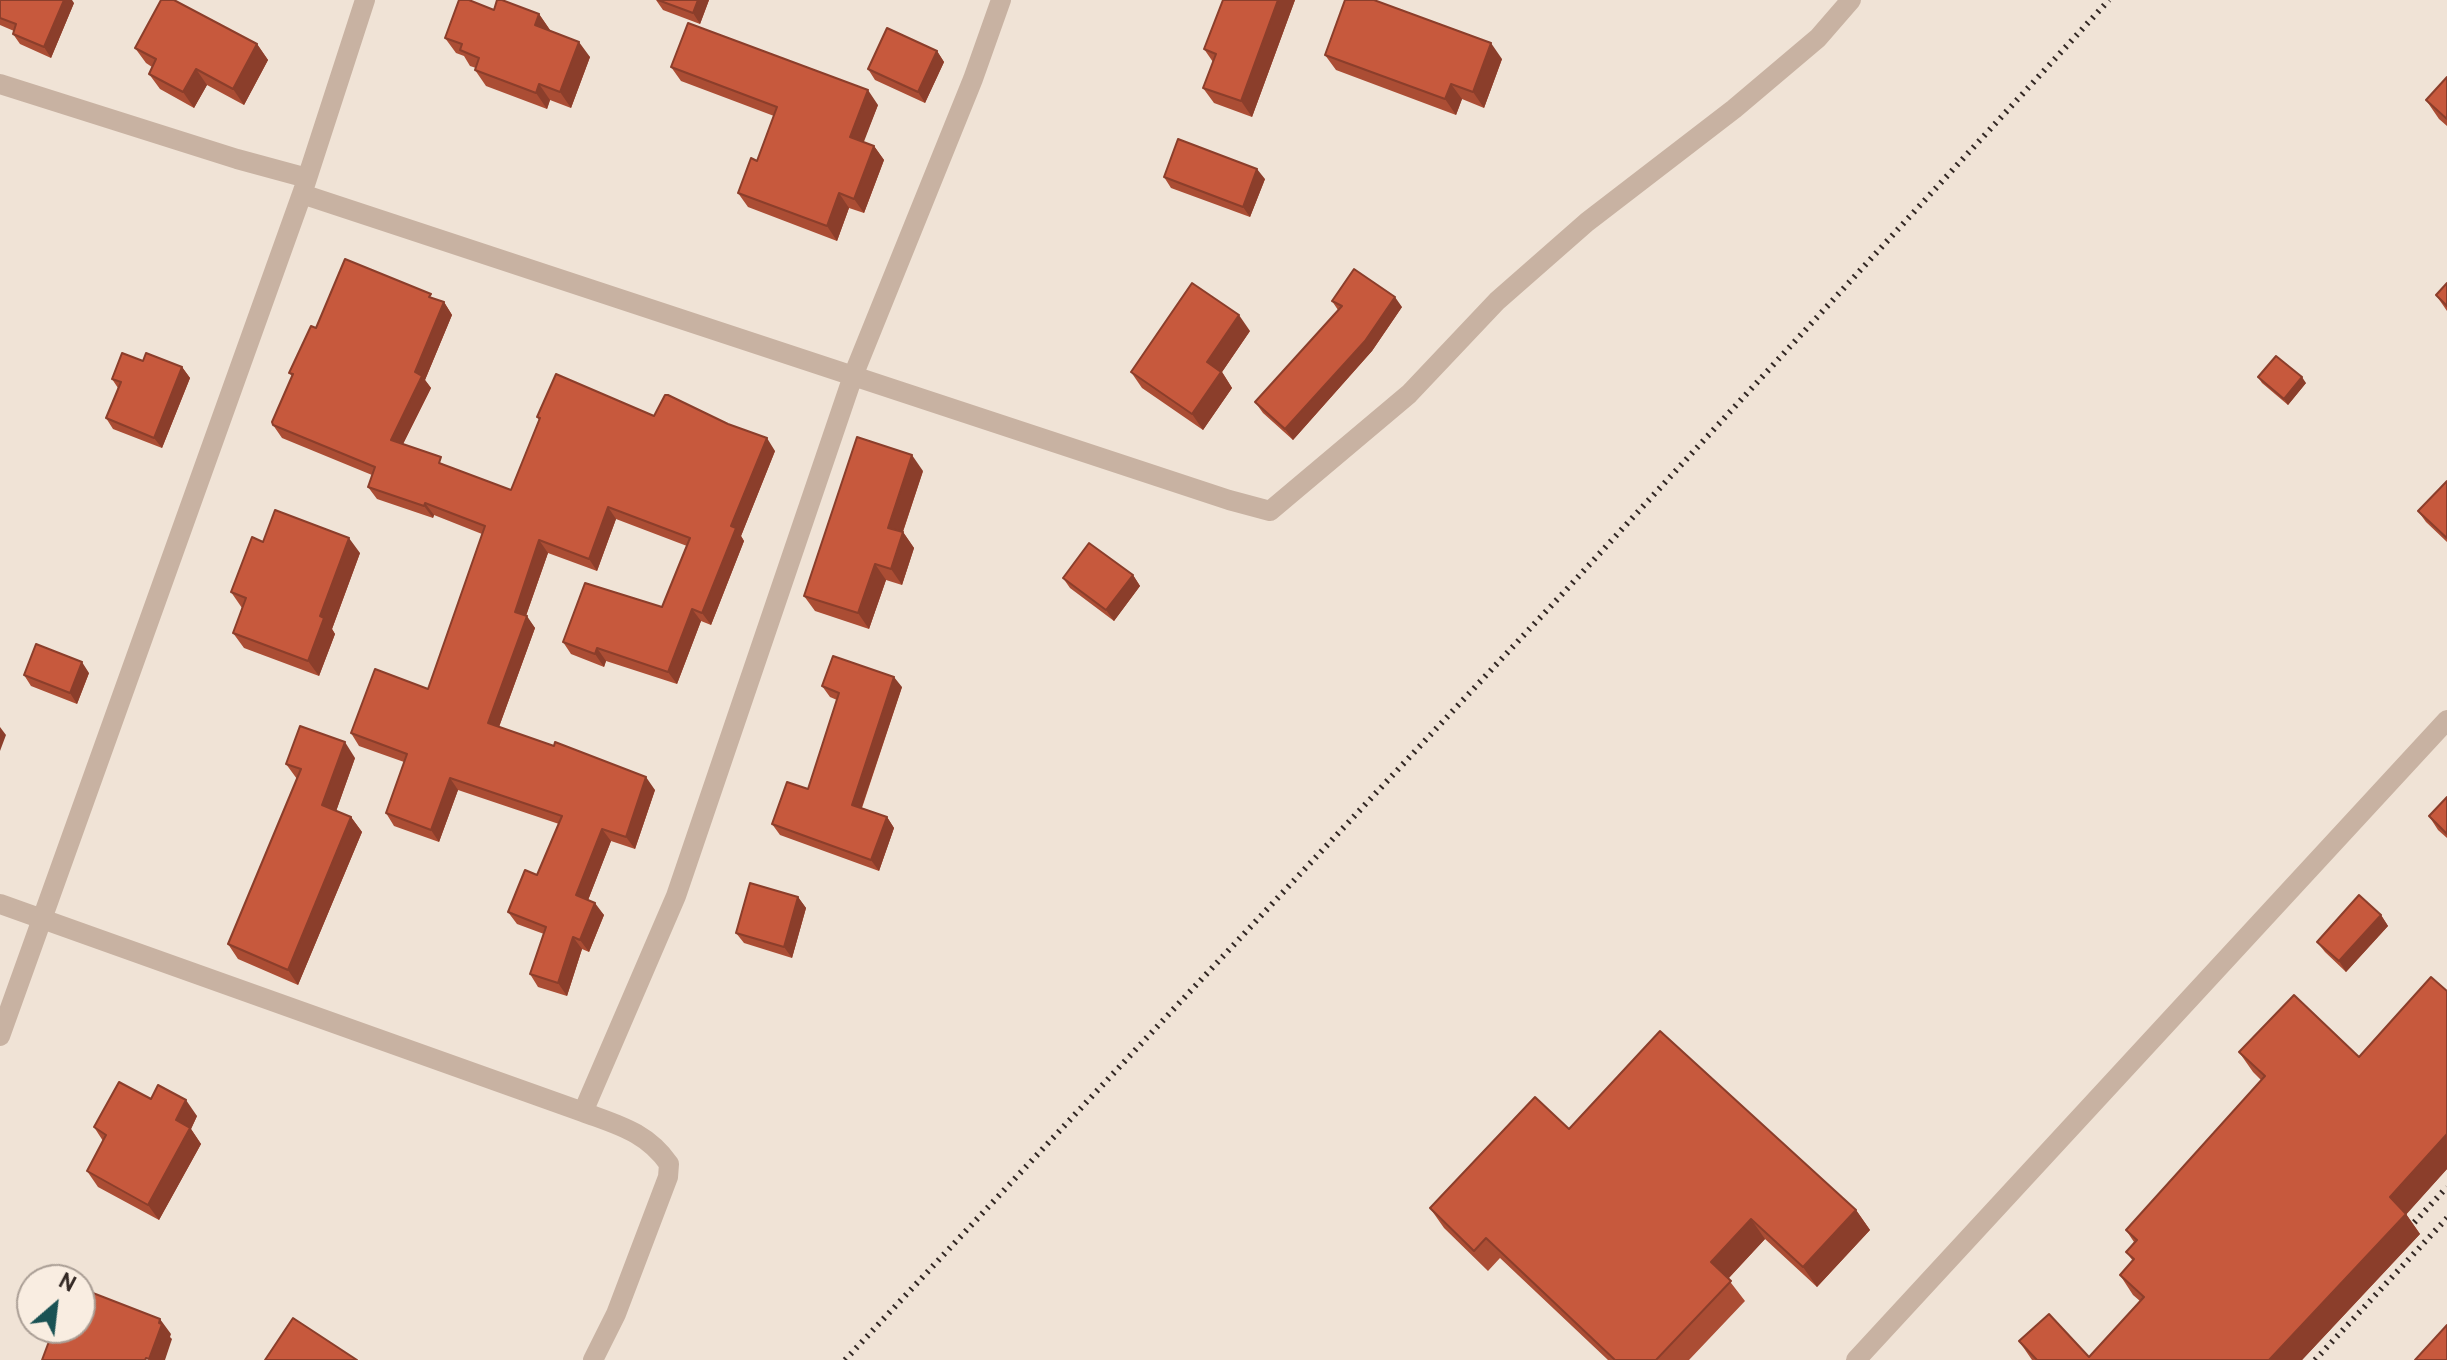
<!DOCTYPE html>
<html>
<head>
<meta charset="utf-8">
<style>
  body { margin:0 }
  #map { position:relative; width:2447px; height:1360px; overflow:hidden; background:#f0e3d6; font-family:Overpass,sans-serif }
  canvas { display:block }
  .north { position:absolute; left:16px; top:1264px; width:80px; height:80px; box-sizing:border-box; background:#f9ede1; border:2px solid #aa9e95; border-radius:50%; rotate:28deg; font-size:22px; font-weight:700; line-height:32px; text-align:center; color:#332824 }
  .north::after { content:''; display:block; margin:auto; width:28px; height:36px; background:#1a5254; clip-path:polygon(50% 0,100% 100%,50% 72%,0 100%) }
</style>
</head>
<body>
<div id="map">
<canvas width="2447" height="1360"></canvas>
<div class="north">N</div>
</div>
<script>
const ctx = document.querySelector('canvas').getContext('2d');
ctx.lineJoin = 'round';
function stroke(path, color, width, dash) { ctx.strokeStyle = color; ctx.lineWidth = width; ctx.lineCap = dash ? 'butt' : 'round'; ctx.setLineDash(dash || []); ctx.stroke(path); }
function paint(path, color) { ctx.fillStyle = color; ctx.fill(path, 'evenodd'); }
stroke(new Path2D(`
  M0,84L237,159L307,178
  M302,194L1229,500L1270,511L1409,394L1497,301L1587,222L1734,109L1818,38L1851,0
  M0,904L583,1112C618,1125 647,1132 669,1164L668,1177L616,1314L593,1360
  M0,1036L302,194L365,0
  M583,1112L676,896L853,376L973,79L1001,0
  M1856,1360L2447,720`), '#c8b2a2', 20);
stroke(new Path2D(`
  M2398,1240L2447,1187
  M845,1360L1566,590L2109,0
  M2315,1360L2447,1218`), '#332824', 6, [2, 6]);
paint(new Path2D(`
  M0,0L74,3L51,58L20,44L13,34L14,31L0,25Z
  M656,0H709L700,24L663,10Z
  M1223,0H1295L1252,117L1214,103L1203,88L1213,62L1204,49Z
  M494,10L539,14L550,30L590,57L571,108L550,100L547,109L486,86L475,70L476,68L470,66L464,56L456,53L445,38Z
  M257,44L268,60L244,105L207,85L194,108L160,89L149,74L152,67L146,63L135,48Z
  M937,51L944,62L925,103L875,80L868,69Z
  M1325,55L1502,59L1484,108L1462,99L1456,115L1336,70Z
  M671,67L878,105L863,142L874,146L884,160L864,213L849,208L837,241L748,207L738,193L757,161L774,116L681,81Z
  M2447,77V126L2439,119L2426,100Z
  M1164,177L1265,179L1250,217L1171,188Z
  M2447,283V311L2436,295Z
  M433,298L444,302L452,315L425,380L431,388L403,444L447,466L511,490L539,420L537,417L654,416L775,451L741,536L744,541L711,625L701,621L677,684L606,661L604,667L571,654L563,642L662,607L687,546L616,519L597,571L548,553L526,616L535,628L499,727L655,790L635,849L611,841L588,900L604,915L589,952L582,949L567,996L538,987L530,974L544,934L517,924L508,912L537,875L559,824L458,790L439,842L394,826L386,813L404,762L359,746L351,733L428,689L482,534L434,515L433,518L377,499L368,487L372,475L282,438L273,425L292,376L289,373L316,328Z
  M1332,301L1402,307L1372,351L1293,440L1263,413L1255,402L1338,310Z
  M1250,331L1222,372L1232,388L1203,430L1142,388L1131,372Z
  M143,361L182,367L190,378L162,448L113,429L106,418L118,388L112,379Z
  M2258,377L2306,383L2288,405L2262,383Z
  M923,471L903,532L914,548L902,585L886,580L869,629L815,611L804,596Z
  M2447,481V542L2426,522L2418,511Z
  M263,542L360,553L332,629L335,634L319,676L244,648L233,633L242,608L231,592Z
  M1133,575L1140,586L1114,621L1070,588L1063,578Z
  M89,673L77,704L31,686L24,675Z
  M822,686L902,687L862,808L887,817L894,828L879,871L780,835L772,824L808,789L837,700L830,697Z
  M355,758L336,811L351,817L362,832L298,985L238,959L228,944L297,779L286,764Z
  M2447,797V838L2438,830L2429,816Z
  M798,897L806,908L792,958L744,943L736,933Z
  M2381,915L2388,926L2346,972L2325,952L2317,942Z
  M2447,991V1169L2406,1214L2420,1234L2302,1360H2032L2019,1341L2089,1357L2140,1301L2133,1295L2120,1275L2133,1261L2126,1252L2134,1242L2126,1230L2261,1080L2253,1072L2239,1052L2359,1057Z
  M151,1099L197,1116L191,1129L201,1144L159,1220L98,1187L87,1171L103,1141L94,1127Z
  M1569,1129L1856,1210L1870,1230L1817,1287L1765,1239L1728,1279L1745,1301L1689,1360H1608L1500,1258L1488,1271L1444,1228L1430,1208Z`), '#ab4d34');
paint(new Path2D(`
  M64,0H72L74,3L51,58L44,47Z
  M698,0H709L700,24L693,13Z
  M1278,0H1295L1252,117L1241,101Z
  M539,14L550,30L535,25Z
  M579,42L590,57L571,108L560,92Z
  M1491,43L1502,59L1484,108L1473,92Z
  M257,44L268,60L244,105L233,89Z
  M937,51L944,62L925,103L918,92Z
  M196,69L207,85L194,108L183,92Z
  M539,84L550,100L547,109L536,93Z
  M1451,84L1462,99L1456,115L1445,99Z
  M868,90L878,105L860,152L850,137Z
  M874,146L884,160L864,213L854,199Z
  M1257,169L1265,179L1250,217L1243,207Z
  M839,193L849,208L837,241L827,226Z
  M1395,297L1402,307L1372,351L1293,440L1285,429Z
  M444,302L452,315L425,380L431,388L399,452L391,440L415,372Z
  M1239,315L1250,331L1222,372L1232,388L1203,430L1192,414L1207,362Z
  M182,367L190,378L162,448L154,438Z
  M2302,377L2306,383L2288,405L2284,399Z
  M767,438L775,451L741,536L744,541L711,625L702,613L731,526Z
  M912,455L923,471L899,543L888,528Z
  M425,503L434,515L433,518L424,506Z
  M608,507L616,519L597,571L589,559Z
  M903,532L914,548L902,585L891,569Z
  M349,538L360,553L332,629L335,634L319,676L308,661L320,616Z
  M539,540L548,553L523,624L515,612Z
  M875,564L886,580L869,629L858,613Z
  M1133,575L1140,586L1114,621L1106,610Z
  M692,609L701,621L677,684L668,672Z
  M527,616L535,628L496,735L488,723Z
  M597,648L606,661L604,667L595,654Z
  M82,662L89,673L77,704L70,693Z
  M894,677L902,687L859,815L852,805Z
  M0,727L6,735L0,751Z
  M345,742L355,758L333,820L322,805Z
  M646,777L655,790L635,849L626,837Z
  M450,778L458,790L439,842L431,830Z
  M351,817L362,832L298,985L288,970Z
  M887,817L894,828L879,871L871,860Z
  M602,829L611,841L585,908L576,895Z
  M798,897L806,908L792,958L784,947Z
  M595,903L604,915L589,952L580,940Z
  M2381,915L2388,926L2346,972L2339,961Z
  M573,937L582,949L567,996L558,983Z
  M186,1100L197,1116L191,1129L201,1144L159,1220L148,1205L176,1120Z
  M2447,1134V1169L2404,1217L2390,1197Z
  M1856,1210L1870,1230L1817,1287L1803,1267Z
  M2406,1214L2420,1234L2302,1360H2269Z
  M1751,1219L1765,1239L1725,1282L1711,1262Z
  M160,1319L171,1334L170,1337L172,1339L165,1360H149Z`), '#8b3e2b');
const building = new Path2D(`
  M0,0H64L44,47L13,34L16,24L0,18Z
  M161,0H174L257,44L233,89L196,69L183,92L149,74L156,59L135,48Z
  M459,0H469L494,10L497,0H502L539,14L535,25L579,42L560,92L539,84L536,93L475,70L479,58L460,50L462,44L445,38Z
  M658,0H698L693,13Z
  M1223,0H1278L1241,101L1203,88L1216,54L1204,49Z
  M1345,0H1374L1491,43L1473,92L1451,84L1445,99L1325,55Z
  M688,23L868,90L850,137L874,146L854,199L839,193L827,226L738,193L751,158L757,161L777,107L671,67Z
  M887,28L937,51L918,92L868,69Z
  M2447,77V119L2426,100Z
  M1178,139L1257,169L1243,207L1164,177Z
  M345,259L431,294L429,297L444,302L415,372L422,376L391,440L441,457L439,463L511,490L540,418L537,417L556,374L654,416L665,395H668L728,424L767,438L731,526L736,528L702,613L692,609L668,672L597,648L595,654L563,642L585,583L662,607L690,538L608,507L589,559L539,540L515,612L527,616L488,723L554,746L555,742L646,777L626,837L602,829L576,895L595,903L580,940L573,937L558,983L530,974L546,927L508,912L525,870L537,875L562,816L450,778L431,830L386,813L407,754L351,733L375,669L428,689L485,526L425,503L424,506L368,487L375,467L273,425L272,422L293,374L289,373L311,326L316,328Z
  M1354,269L1395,297L1365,341L1285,429L1255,402L1342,306L1332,301Z
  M1192,283L1239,315L1207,362L1221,372L1192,414L1131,372Z
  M2447,283V306L2436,295Z
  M122,353L143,361L146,353L182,367L154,438L106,418L121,382L112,379Z
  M2276,356L2302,377L2284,399L2258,377Z
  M857,437L912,455L888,528L903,532L891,569L875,564L858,613L804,596Z
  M2447,481V538L2418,511Z
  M275,510L349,538L320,616L324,618L308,661L233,633L246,598L231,592L252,537L263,542Z
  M1089,543L1133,575L1106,610L1063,578Z
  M36,644L82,662L70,693L24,675Z
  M833,656L894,677L852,805L887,817L871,860L772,824L787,782L808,789L839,693L822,686Z
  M300,726L345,742L322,805L351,817L288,970L228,944L301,769L286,764Z
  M2447,797V834L2429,816Z
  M750,883L798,897L784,947L736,933Z
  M2359,895L2381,915L2339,961L2317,942Z
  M2431,977L2447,991V1134L2390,1197L2406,1214L2269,1360H2037L2019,1341L2049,1314L2089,1357L2144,1297L2120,1275L2134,1259L2126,1252L2137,1240L2126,1230L2265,1076L2239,1052L2294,995L2359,1057Z
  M1660,1031L1856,1210L1803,1267L1751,1219L1711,1262L1731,1281L1656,1360H1615L1486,1238L1474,1251L1430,1208L1535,1097L1569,1129Z
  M119,1082L151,1099L158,1085L186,1100L176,1120L190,1128L148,1205L87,1171L106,1135L94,1127Z
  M80,1288L160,1319L159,1323L162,1324L149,1359L146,1358L145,1360H42L54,1328H80Z
  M293,1318L357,1360H265Z
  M2447,1325V1360H2415Z`);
paint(building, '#c7593d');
stroke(building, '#8b3e2b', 2);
</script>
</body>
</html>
